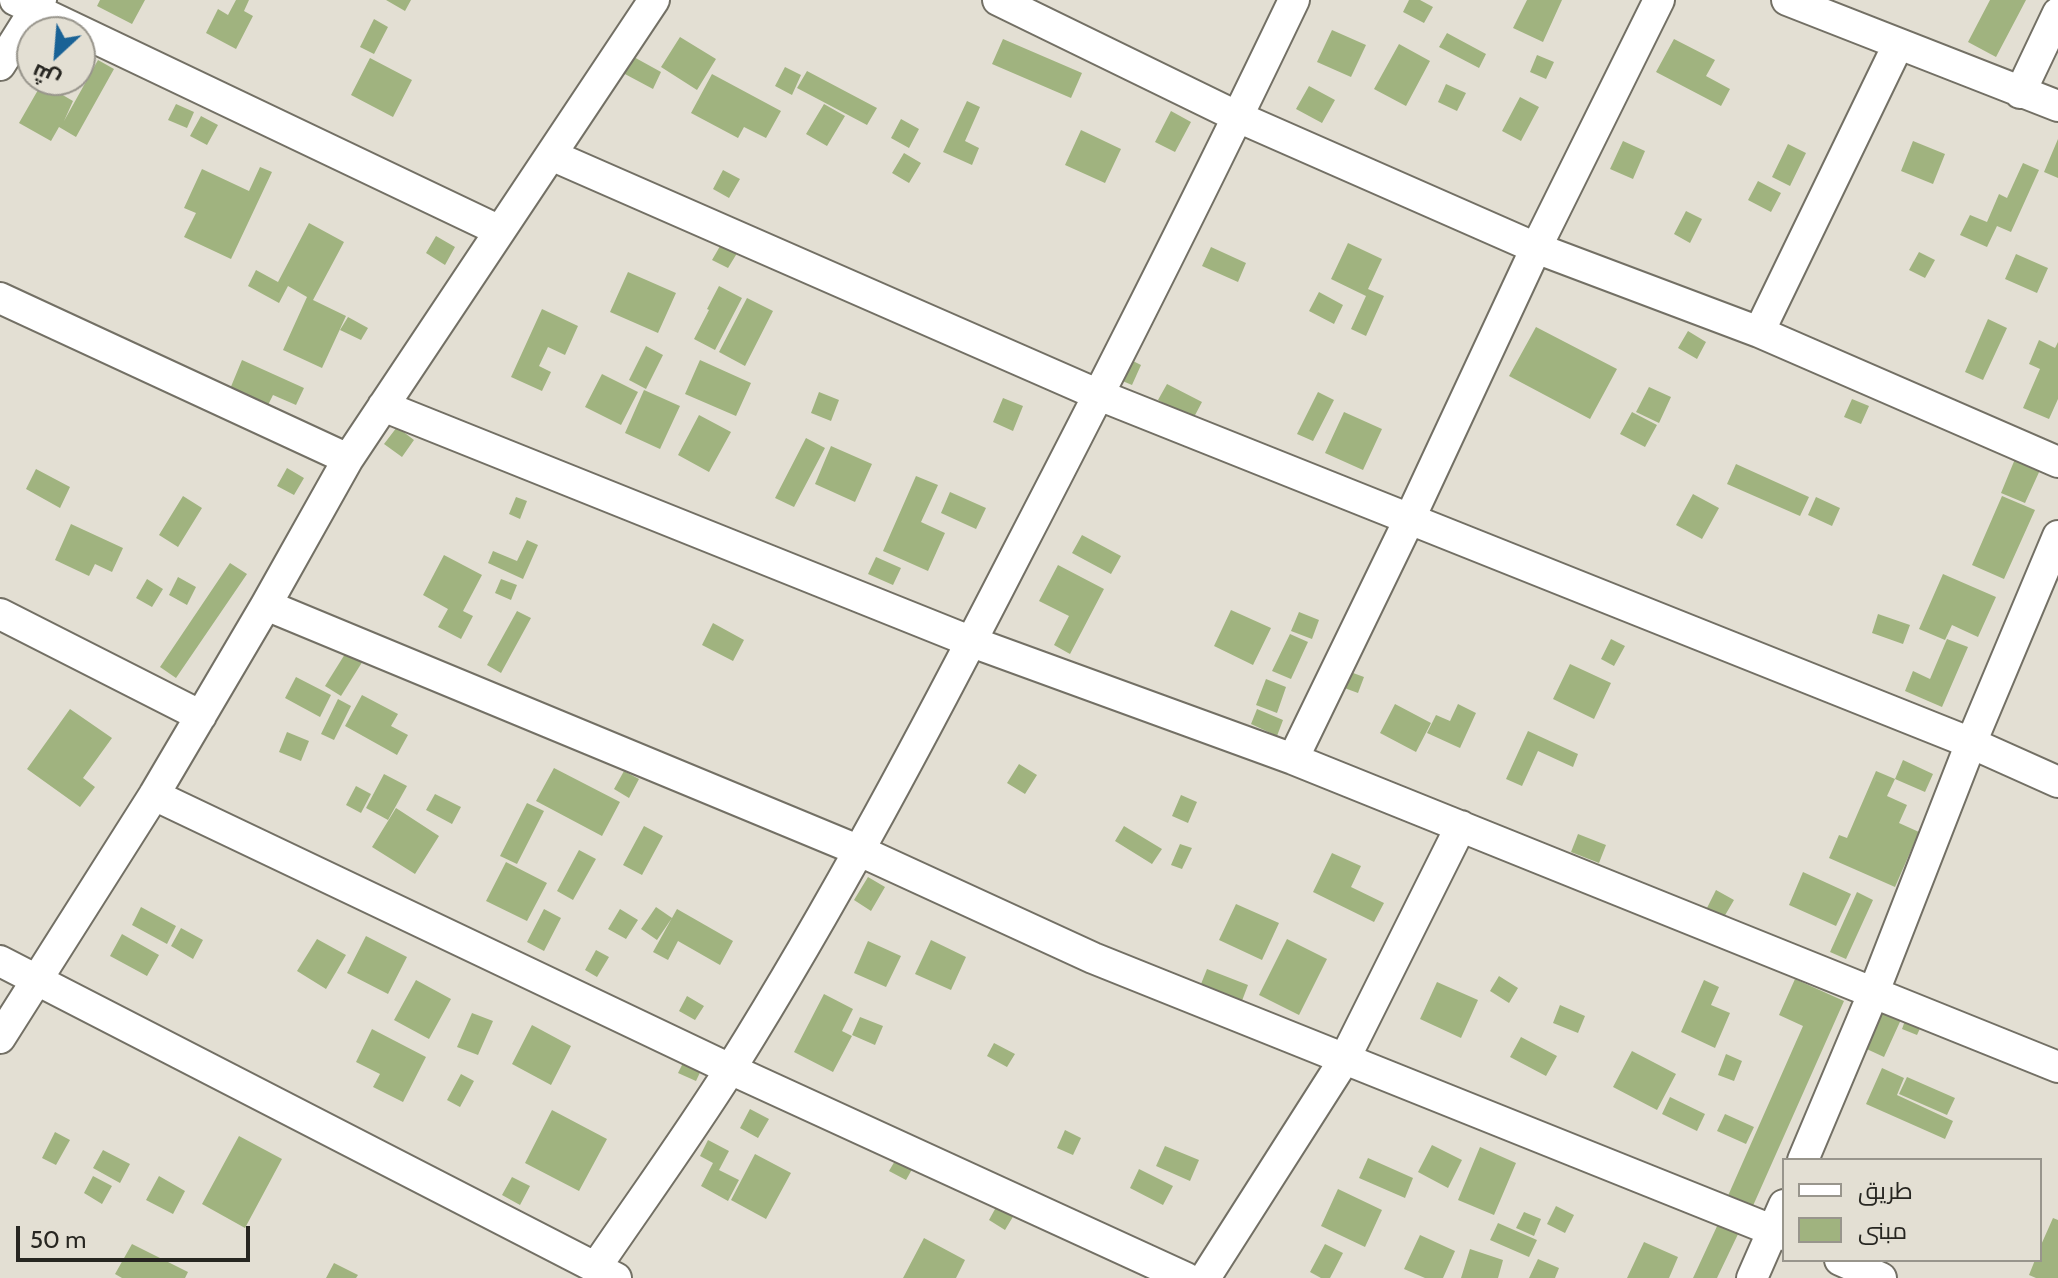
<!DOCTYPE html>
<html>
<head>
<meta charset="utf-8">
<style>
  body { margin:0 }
  #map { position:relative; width:2058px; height:1278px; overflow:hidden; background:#e3dfd3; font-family:Cabin,Cairo,sans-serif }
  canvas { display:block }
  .legend { position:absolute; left:1782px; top:1158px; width:260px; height:104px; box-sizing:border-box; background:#e3dfd3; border:2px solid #98958c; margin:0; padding:10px 14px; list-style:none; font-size:24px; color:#272621 }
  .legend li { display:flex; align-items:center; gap:16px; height:40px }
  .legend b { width:40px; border:2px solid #98958c }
  .north { position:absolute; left:16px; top:16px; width:80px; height:80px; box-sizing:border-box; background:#e3dfd3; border:2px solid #98958c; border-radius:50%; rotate:206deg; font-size:22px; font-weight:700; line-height:32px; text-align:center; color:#272621 }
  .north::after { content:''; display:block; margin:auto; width:28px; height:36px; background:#196296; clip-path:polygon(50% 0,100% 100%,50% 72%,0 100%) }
  .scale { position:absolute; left:16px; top:1226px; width:234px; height:36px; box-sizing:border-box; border:4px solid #272621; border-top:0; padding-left:10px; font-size:24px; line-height:28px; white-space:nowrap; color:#272621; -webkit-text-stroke:6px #e3dfd3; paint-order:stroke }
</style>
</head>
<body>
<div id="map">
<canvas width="2058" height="1278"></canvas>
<ul class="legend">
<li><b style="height:10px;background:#fff"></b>طريق</li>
<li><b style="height:22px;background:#a0b37f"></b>مبنى</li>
</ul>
<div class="north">ش</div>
<div class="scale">50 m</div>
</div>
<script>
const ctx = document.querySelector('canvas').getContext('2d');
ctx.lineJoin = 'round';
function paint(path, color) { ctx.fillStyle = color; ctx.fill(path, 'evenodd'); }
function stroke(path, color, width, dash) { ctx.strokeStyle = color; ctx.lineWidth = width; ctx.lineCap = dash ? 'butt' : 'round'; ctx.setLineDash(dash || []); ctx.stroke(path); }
paint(new Path2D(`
  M100,0H145L132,24L97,6Z
  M236,0H249L244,11L253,16L236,49L206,33L218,9L228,15Z
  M386,0H411L405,11Z
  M1409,0H1420L1433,7L1424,23L1403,12Z
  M1527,0H1562L1543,42L1513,28Z
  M1990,0H2026L1996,57L1968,42Z
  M374,19L388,27L374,54L360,47Z
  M34,23L48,32H32V67L29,71L11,60Z
  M1332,30L1366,45L1351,77L1317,62Z
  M1447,33L1486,54L1479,68L1439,47Z
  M680,37L716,59L697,90L661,67Z
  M1003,39L1082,73L1071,98L992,64Z
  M1674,39L1715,60L1706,76L1730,89L1721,106L1656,72Z
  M1399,44L1430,61L1406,106L1374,89Z
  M1537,55L1554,62L1546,79L1530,72Z
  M632,56L661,72L653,89L623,73Z
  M370,58L412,80L393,117L351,95Z
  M98,60L114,69L76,137L59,127L51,141L19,123L42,83L73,101L64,121Z
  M785,67L801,75L792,95L775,86Z
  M807,71L877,108L867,125L797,88Z
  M712,74L781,111L766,138L744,127L738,138L691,113Z
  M1446,84L1466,93L1457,111L1438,102Z
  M1309,86L1335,100L1322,123L1296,109Z
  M1520,97L1539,107L1521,141L1502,131Z
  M967,101L980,107L965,141L979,148L972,165L943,152Z
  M176,104L194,112L187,128L168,120Z
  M824,104L845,116L827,146L806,134Z
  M1171,111L1191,122L1175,152L1155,142Z
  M201,116L218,125L207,145L190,136Z
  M901,119L919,129L909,148L891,138Z
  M1081,130L1121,149L1105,183L1065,165Z
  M2058,139V178L2044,172Z
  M1623,141L1645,151L1633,179L1610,169Z
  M1913,141L1945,154L1933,184L1901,171Z
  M1788,144L1806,153L1790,186L1772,177Z
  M904,153L921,163L909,183L892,173Z
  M2023,163L2039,170L2011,232L1997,226L1987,247L1960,235L1970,215L1987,222L1999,194L2007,198Z
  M260,167L272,172L231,259L184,237L196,213L184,208L202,169L249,191Z
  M723,170L740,179L729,198L713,189Z
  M1758,181L1781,193L1771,212L1748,200Z
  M1686,211L1702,219L1690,243L1674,234Z
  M309,223L344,242L313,300L346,316L322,368L283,350L307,297L288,286L279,303L248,286L256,270L278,282Z
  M436,236L455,247L445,265L426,253Z
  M723,241L739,250L728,268L712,260Z
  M1348,243L1382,259L1368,289L1384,296L1366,336L1351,329L1366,296L1331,279Z
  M1211,247L1246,263L1238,282L1202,266Z
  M1919,252L1935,260L1925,278L1909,270Z
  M2016,254L2048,268L2037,293L2005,279Z
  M628,272L676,293L658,333L610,312Z
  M719,286L742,298L715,350L694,339L709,310L707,309Z
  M1319,292L1343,305L1334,324L1309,311Z
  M747,298L773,311L745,366L719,352Z
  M542,309L578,326L565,355L548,347L539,366L551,372L542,391L511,377Z
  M348,317L368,328L361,340L340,330Z
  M1988,319L2007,328L1983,380L1965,372Z
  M1536,327L1617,369L1590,419L1509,376Z
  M1688,331L1706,342L1697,359L1678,348Z
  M2039,340L2055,348L2058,342V399L2049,419L2023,408L2040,369L2029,364Z
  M646,346L663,355L646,389L629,380Z
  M1123,356L1141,365L1132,385L1113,377Z
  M242,360L304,388L296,405L273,395L268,405L230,389Z
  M700,360L751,383L736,416L685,394Z
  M602,374L638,392L621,425L585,407Z
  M1167,384L1202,402L1193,419L1158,400Z
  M1649,387L1671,397L1659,423L1636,412Z
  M644,390L680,406L660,449L625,433Z
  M819,392L839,400L831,421L811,413Z
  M1318,392L1334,400L1313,441L1297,434Z
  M1003,398L1023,406L1013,431L993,422Z
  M1852,399L1869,406L1861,424L1844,417Z
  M1344,412L1382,429L1363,470L1325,453Z
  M1632,412L1657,425L1645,447L1620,434Z
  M699,415L731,432L709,472L678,455Z
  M397,427L414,440L402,457L384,444Z
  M806,438L825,448L794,507L775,498Z
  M831,446L872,464L855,502L815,484Z
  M2015,459L2040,470L2025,503L2001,493Z
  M1736,464L1809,497L1800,516L1727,484Z
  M287,468L304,478L294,495L277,486Z
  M36,469L70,487L60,508L26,489Z
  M916,476L938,485L921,522L945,533L928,571L883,551Z
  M950,492L986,508L976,529L941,513Z
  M1693,494L1719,508L1702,539L1676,525Z
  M183,496L202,508L178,547L159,535Z
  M2002,496L2035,510L2004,579L1972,565Z
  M516,497L527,501L520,519L509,514Z
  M1816,497L1840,508L1832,526L1808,515Z
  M71,524L123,548L112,572L95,564L89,576L55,560Z
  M1082,535L1121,556L1111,574L1072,553Z
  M527,540L538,545L523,579L488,563L493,551L517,561Z
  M444,555L482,575L463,611L473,616L461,639L438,627L448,609L423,595Z
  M876,557L901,568L893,585L868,574Z
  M230,563L247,574L176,678L160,667Z
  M1058,565L1104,589L1070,654L1054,645L1069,616L1039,601Z
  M1943,574L1996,597L1978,637L1952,625L1945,640L1919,629Z
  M178,577L196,587L187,605L169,595Z
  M147,579L163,589L152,607L136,598Z
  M501,579L517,585L511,600L495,593Z
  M1231,610L1271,628L1253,665L1214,646Z
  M517,611L531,618L501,673L487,665Z
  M1299,612L1319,620L1312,639L1291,631Z
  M1878,614L1910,625L1903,644L1872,633Z
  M713,623L744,640L733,661L702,645Z
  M1290,634L1308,642L1291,679L1272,671Z
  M1611,639L1625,646L1614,666L1601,659Z
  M1947,639L1968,647L1942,707L1905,691L1913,671L1930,679Z
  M350,646L366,656L341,696L325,686Z
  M1570,664L1611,683L1594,719L1553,699Z
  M1345,670L1364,677L1358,693L1339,686Z
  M296,677L331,695L320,717L285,698Z
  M1266,679L1286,687L1277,713L1256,705Z
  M362,695L398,714L391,726L408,735L397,755L345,726Z
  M338,699L351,706L334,740L321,734Z
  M1395,704L1431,723L1416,752L1380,733Z
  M1458,704L1476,713L1460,748L1427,733L1436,715L1450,721Z
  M70,709L112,738L83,778L95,787L80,807L27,769Z
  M1257,709L1283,720L1277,736L1251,724Z
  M1528,731L1578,754L1573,767L1538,751L1522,786L1506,779Z
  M287,732L309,741L301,761L279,752Z
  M1903,760L1933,774L1925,792L1895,779Z
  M1019,764L1037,775L1025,794L1007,783Z
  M554,768L620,802L602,836L536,801Z
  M624,771L639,779L629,798L614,789Z
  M1876,771L1895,779L1887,796L1907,805L1899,823L1919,832L1895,887L1829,858L1839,835L1847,838Z
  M384,774L407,786L388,820L366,808Z
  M356,786L371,794L361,813L346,805Z
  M435,794L461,807L452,824L426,810Z
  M1181,795L1197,802L1188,823L1172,816Z
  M527,803L544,811L517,864L500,856Z
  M396,808L439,836L415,874L372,847Z
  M644,826L663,836L642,875L623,865Z
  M1124,826L1162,849L1152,864L1115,841Z
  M1578,834L1606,845L1599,863L1571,852Z
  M1180,844L1192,848L1182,869L1171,865Z
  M579,850L596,859L573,900L557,891Z
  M1332,853L1361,866L1351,887L1384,903L1374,922L1313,892Z
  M506,862L547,883L527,921L486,901Z
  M1803,872L1851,894L1836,926L1789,905Z
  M868,877L885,887L871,911L854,900Z
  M1716,890L1734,900L1724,917L1707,908Z
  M1857,892L1873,900L1846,959L1830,952Z
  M1236,904L1279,923L1262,960L1219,940Z
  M141,907L176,926L167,944L132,925Z
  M656,907L672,918L657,940L641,929Z
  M544,909L561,918L544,951L527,942Z
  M620,909L638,920L626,939L608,929Z
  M677,909L733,941L720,965L678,941L668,960L653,952Z
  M181,928L203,940L193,959L171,946Z
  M122,934L159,955L147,976L110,956Z
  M366,936L407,957L388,994L347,973Z
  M317,939L346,955L326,989L297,971Z
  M1287,939L1327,959L1299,1015L1259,995Z
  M931,940L966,957L951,990L915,974Z
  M868,941L901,956L886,987L854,973Z
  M596,950L609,957L597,977L585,970Z
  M1207,969L1248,985L1240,1006L1199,989Z
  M1499,976L1518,988L1509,1003L1490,991Z
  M1795,979L1844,1001L1752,1208L1727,1198L1803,1026L1779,1015Z
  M416,980L451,999L429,1039L394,1020Z
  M1704,980L1719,987L1711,1005L1730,1013L1715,1048L1681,1032Z
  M1437,982L1478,1000L1461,1038L1420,1019Z
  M824,994L853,1009L842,1031L852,1036L833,1072L794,1052Z
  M687,996L704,1006L695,1020L679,1011Z
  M1877,1001L1904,1013L1884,1057L1858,1045Z
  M1911,1004L1928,1011L1917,1035L1902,1029Z
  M1560,1005L1585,1016L1578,1033L1553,1023Z
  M472,1013L493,1021L478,1055L457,1047Z
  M860,1017L883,1026L875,1045L852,1035Z
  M532,1025L571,1046L551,1085L512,1064Z
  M372,1029L426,1057L403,1102L373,1087L380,1074L356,1062Z
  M1521,1037L1557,1056L1546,1076L1510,1057Z
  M994,1043L1015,1054L1007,1067L987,1056Z
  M1632,1051L1676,1074L1657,1110L1613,1087Z
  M1726,1054L1742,1061L1734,1081L1718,1075Z
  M687,1055L704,1064L696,1081L678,1073Z
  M1882,1068L1904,1078L1897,1095L1953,1121L1945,1139L1866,1104Z
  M461,1074L474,1081L460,1107L447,1100Z
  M1907,1077L1955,1098L1947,1115L1899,1094Z
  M1670,1097L1705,1114L1697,1131L1662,1114Z
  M750,1109L769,1119L758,1138L740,1128Z
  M552,1110L607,1139L579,1191L525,1163Z
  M1725,1114L1754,1127L1746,1144L1717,1131Z
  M1065,1130L1081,1138L1073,1155L1057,1148Z
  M55,1132L70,1140L56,1165L42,1158Z
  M239,1136L282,1159L245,1228L202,1204Z
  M708,1140L729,1151L719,1170L739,1180L728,1201L701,1186L713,1163L700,1156Z
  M1432,1145L1462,1160L1448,1188L1418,1172Z
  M1165,1146L1199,1160L1190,1181L1156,1166Z
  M1480,1147L1516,1163L1494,1215L1458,1200Z
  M103,1150L130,1164L120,1183L93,1168Z
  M755,1154L791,1173L766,1219L731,1200Z
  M899,1154L915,1164L906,1180L889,1171Z
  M1368,1158L1413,1178L1405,1198L1359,1178Z
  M1139,1169L1173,1186L1163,1205L1130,1188Z
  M93,1176L112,1186L102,1204L84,1193Z
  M159,1176L185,1191L173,1214L146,1200Z
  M512,1177L530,1186L520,1205L502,1195Z
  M1338,1189L1382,1210L1365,1247L1321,1226Z
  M1000,1200L1017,1210L1005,1230L989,1220Z
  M1556,1206L1574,1215L1565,1233L1547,1224Z
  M1524,1212L1541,1219L1534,1236L1516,1228Z
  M2053,1218L2058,1220V1278H2036L2029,1275L2035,1260H2040L2041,1245Z
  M1719,1222L1739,1232L1717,1278H1693Z
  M1498,1223L1537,1240L1529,1257L1490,1240Z
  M1420,1235L1455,1251L1443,1278H1425L1404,1269Z
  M924,1238L965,1260L956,1278H903Z
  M1644,1242L1678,1257L1669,1278H1627Z
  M132,1244L188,1272L185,1278H122L115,1274Z
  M1325,1244L1343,1253L1330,1278H1321L1310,1272Z
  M1470,1249L1503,1260L1498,1278H1461Z
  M1538,1259L1559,1268L1555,1278H1529Z
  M334,1263L358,1275L356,1278H326Z`), '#a0b37f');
const minor = new Path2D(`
  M15,0L500,231
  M998,0L1238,117L1536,248L1759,332L2058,462
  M1787,0L2058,106
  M0,65L41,0
  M2020,93L2058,13
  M551,155L1099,395L1971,743L2058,782
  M0,298L348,459
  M1759,332L1898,45
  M383,406L972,642L1293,759L2058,1067
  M266,605L860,851L1093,958L1784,1235
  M0,614L201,716
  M1293,759L1410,518L1536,248L1659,0
  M154,795L730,1069L1186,1278
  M0,961L616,1278
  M0,1038L154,795L266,605L348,459L654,0
  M1803,1160L1873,994L1971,743L2058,536
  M1840,1260L1881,1278
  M596,1267C641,1201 688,1136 731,1068C835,902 927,728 1017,553C1112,370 1205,186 1294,0
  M1205,1278L1344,1060L1461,826
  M1752,1278L1784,1205`);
stroke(minor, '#737065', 34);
stroke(minor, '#fff', 30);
</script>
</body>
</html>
